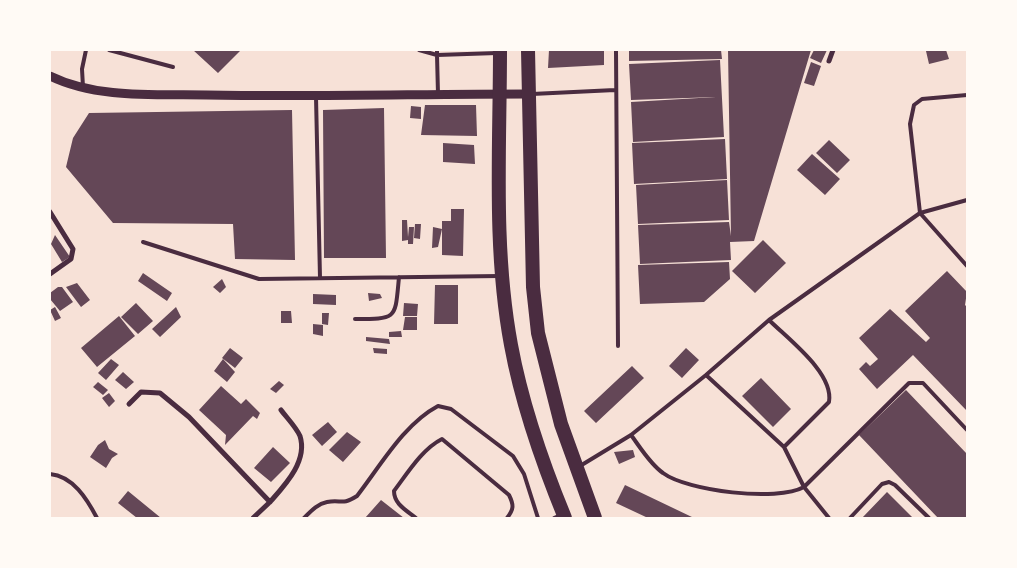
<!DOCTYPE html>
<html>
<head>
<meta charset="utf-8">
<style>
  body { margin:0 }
  #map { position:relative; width:1017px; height:568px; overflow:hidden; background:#f7e1d7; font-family:"Varela Round",sans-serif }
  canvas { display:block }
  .frame { position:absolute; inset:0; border:51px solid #fffaf5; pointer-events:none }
</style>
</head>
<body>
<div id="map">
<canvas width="1017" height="568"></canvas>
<div class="frame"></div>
</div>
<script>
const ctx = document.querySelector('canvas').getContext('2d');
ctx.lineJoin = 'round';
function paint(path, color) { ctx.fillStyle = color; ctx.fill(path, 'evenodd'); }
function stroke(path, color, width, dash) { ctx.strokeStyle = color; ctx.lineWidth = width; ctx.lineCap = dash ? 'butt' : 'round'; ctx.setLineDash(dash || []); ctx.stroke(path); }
paint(new Path2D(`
  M193,50H241L218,73Z
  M549,50H604V65L548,68Z
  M629,50H721L722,59L629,61Z
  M728,50H811L754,241L730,242L731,260L640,264L638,225L729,222L731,236Z
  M814,50H827L821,63L810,58Z
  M930,50H946L949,59L929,64L926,51Z
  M720,60L724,137L633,142L631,102L716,97L631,100L629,64Z
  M811,62L821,66L814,86L804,83Z
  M425,105H476L477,136L421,135Z
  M411,106L421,107V119L410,118Z
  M384,108L386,258H324L323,110Z
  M292,110L295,260L235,259L233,224L113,223L66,167L73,138L89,113Z
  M725,139L727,179L634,184L632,143Z
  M829,140L850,160L837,173L816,153Z
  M443,143L474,145L475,164L443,162Z
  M812,154L840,179L825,195L797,170Z
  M727,180L729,220L638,224L636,185Z
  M451,209H464L463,256L442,255V221H451Z
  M402,220H407L408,237L409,227H414L413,244H408V240L402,241Z
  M415,224H421L420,239L414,238Z
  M433,227L442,229L438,247L432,248Z
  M55,235L70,257L62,262L51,244Z
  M763,240L786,263L755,293L732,271Z
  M729,262L730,279L704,302L640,304L638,265Z
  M947,271L967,292L965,305L967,307V411L913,355L877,389L859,369L866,362L870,366L878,359L859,338L890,309L926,342L930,338L905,311Z
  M143,273L172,293L167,301L138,281Z
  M222,279L226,287L220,293L213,287Z
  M77,283L90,300L81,307L66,287Z
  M435,285H458V324H434Z
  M58,287H62L73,302L60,311L50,299V293Z
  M368,293L380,294L382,298L369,301Z
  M313,294L336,295V305L313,304Z
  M136,303L153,321L138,334L121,317Z
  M404,303L418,304L417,316H403Z
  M55,307L61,318L55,321L50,310Z
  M176,307L181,317L160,337L152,329Z
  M281,311H291L292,323H281Z
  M322,313H329L328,325L322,324Z
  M119,316L135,336L97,367L81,348Z
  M405,317H417V330H403Z
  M313,324L323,325V336L313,334Z
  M401,331L402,337H389V332Z
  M366,337L389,339L390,344L366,341Z
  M230,348L243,358L235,368L222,358Z
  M373,348L387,349V354L374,353Z
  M686,348L699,360L682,378L669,366Z
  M111,359L119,365L106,380L98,373Z
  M223,359L235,372L227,382L214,371Z
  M632,366L644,378L596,423L584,411Z
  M123,372L134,382L126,389L115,380Z
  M761,378L791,409L773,427L742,396Z
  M279,381L284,385L276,393L270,389Z
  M98,382L108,390L103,395L93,387Z
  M221,386L241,404L246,399L260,413L257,419L253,416L225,445L226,435L199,410Z
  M906,390L967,454V518H938L859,435Z
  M109,393L115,401L109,407L102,398Z
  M328,422L337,432L322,446L312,435Z
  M347,432L361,442L343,462L329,450Z
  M105,440L109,449L118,454L112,458L106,468L90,457L98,445Z
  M273,447L290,463L271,482L254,468Z
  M633,450L635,457L619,464L614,452Z
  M625,485L694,518H648L616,503Z
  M128,491L161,518H137L118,503Z
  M887,492L913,518H862Z
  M381,500L404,518H365Z`), '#644757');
stroke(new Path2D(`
  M109,50L173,67
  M419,50L437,55L438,94
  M437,50V55L497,53
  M616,50L618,346
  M83,87L82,69L86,50
  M532,94L615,90
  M967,95L922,99L914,105L910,124L920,213L967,266
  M316,97L320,278
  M143,242L259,279L500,276
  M355,319C398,319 395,319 399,277
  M769,320C788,339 834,373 829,402L784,447L804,487L829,518
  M706,375L784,447
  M631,435C640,447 650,464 663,473C687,491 777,502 804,487L909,383H923L967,430
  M580,466L631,435L706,375L769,320L920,213L967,200
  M50,474C73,476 87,499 97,518
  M304,518C311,511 317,504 327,502C342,499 341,506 357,496C381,465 404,424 438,406L451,409L513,456L524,474L538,518
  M416,518C406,510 394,504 394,491C407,474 422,449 442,439L509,495C514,505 514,509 507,518
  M554,518L561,515
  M850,518L882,484L889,482L895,485L929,518`), '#4a2c40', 4);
stroke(new Path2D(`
  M829,61L833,50
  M50,212L73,249L71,259L50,274
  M129,404L141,392L160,393L189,417L270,502L253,518
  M270,502C285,485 308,461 300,436C296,427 287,418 281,410`), '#4a2c40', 5);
stroke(new Path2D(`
  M50,76C97,99 156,94 207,95C314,97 421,94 528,94`), '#4a2c40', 9);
stroke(new Path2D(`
  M500,50C500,148 493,248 511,345C522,405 542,462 565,518
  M528,50L533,287L538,333L561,424L595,518`), '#4a2c40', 14);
</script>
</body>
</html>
